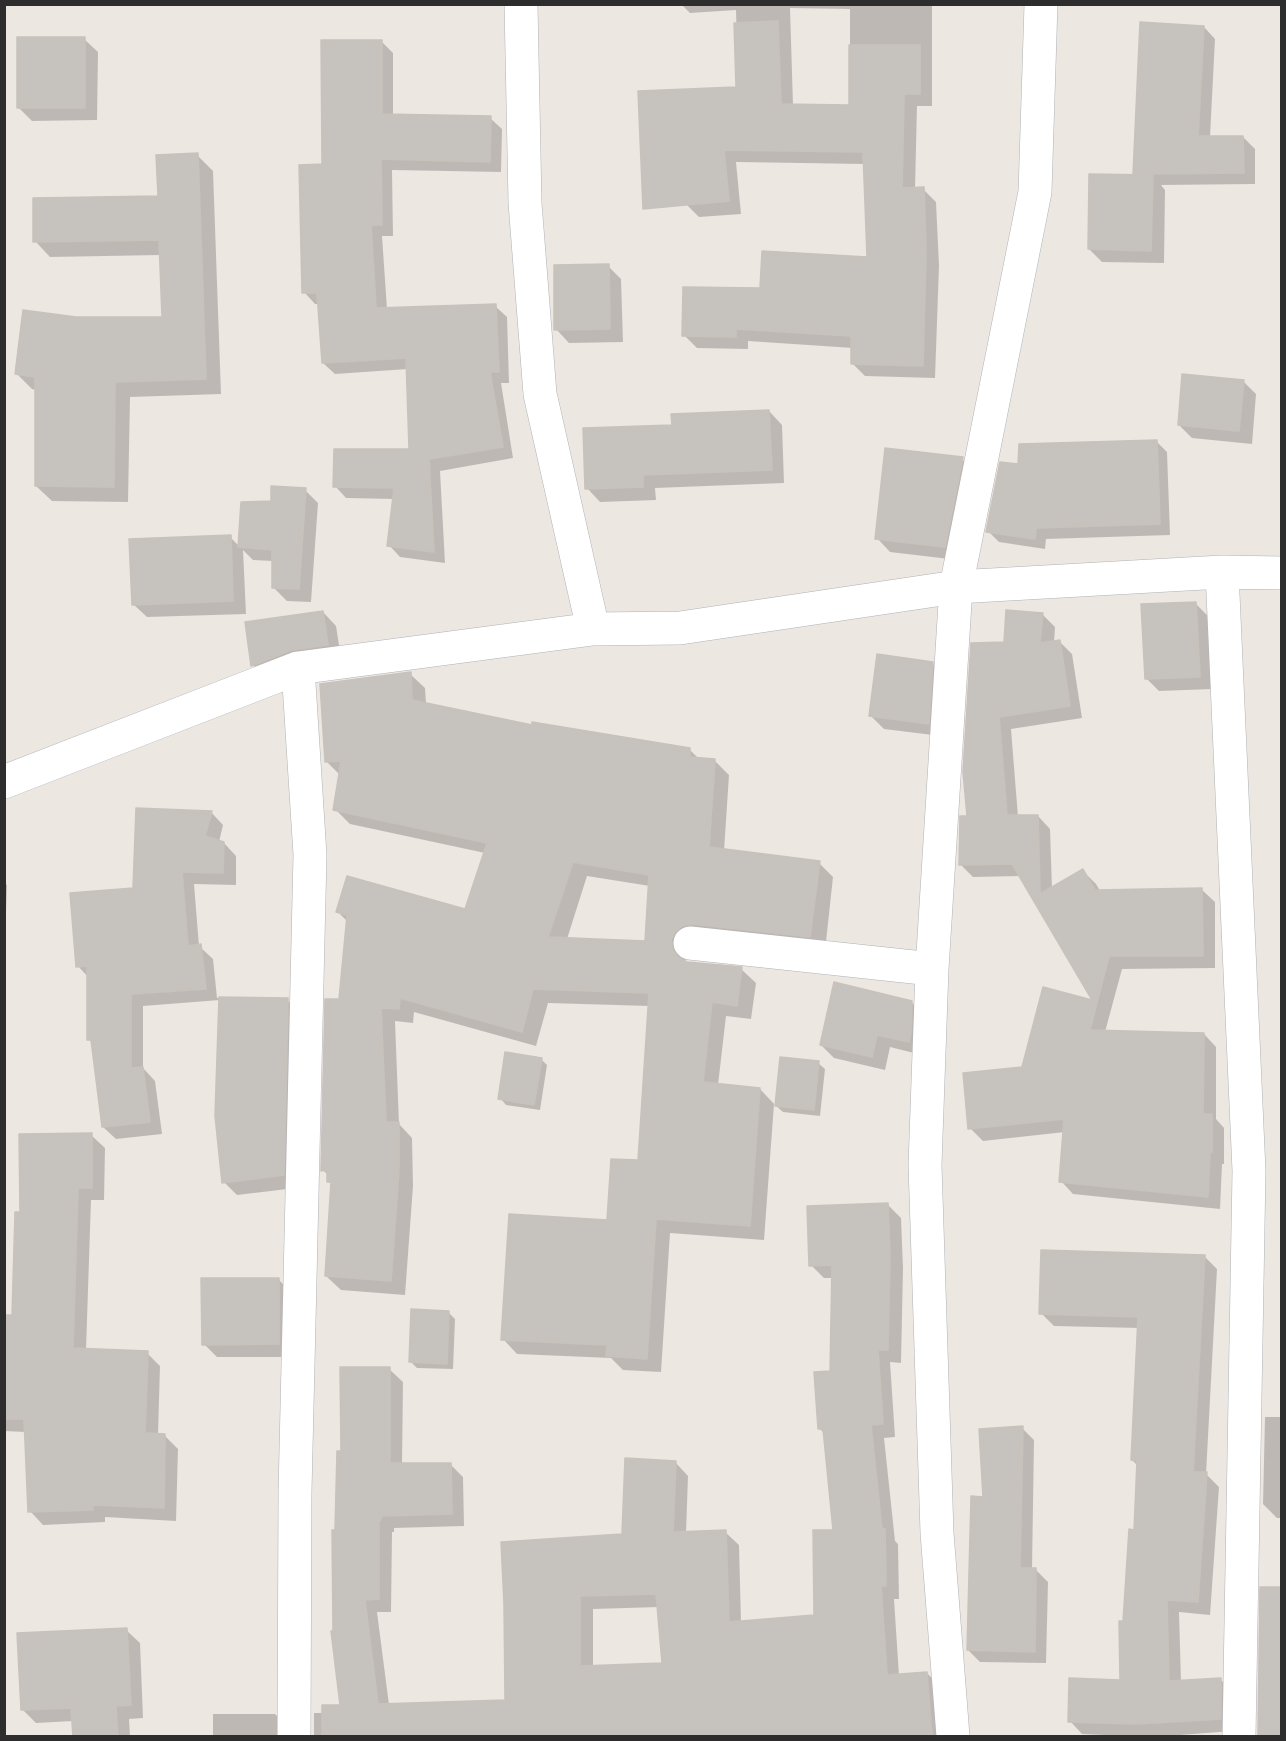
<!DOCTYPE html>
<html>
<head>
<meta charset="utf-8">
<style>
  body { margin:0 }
  #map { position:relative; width:1286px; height:1741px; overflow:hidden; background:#ede7e2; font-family:"Noto Sans",sans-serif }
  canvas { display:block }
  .frame { position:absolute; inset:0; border:6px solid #2d2d2d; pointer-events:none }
</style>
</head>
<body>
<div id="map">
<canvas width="1286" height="1741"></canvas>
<div class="frame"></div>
</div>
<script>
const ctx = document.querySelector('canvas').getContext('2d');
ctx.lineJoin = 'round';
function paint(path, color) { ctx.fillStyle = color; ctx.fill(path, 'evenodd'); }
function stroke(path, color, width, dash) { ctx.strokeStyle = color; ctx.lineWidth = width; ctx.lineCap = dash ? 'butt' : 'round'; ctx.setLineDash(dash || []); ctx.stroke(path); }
paint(new Path2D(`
  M681,4H932V106H917L915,189H923L936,202L939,266L935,378L865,376L852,363L853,348L748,341V349L697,348L684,335L869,258L865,164L736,162L741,214L699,217L687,205L738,89L736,10L690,13ZM790,8L850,9V107L793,105Z
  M1204,27L1215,39L1210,137H1243L1255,149V184L1161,185L1165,190L1164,263L1102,262L1089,249L1137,176L1134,173Z
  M84,39L98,52L97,120L32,121L19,108Z
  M381,41L393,53V115L490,118L502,129L501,172L392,170L393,236H382L387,309L495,306L507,317L509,383H501L513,458L440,471L445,563L400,557L389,545L394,499L346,498L335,486L410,451L408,369L335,374L323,363L320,304H315L304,292L324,165Z
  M197,155L213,171L221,394L130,397L128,502L52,501L36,486V390L32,389L17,374L76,319L163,318L161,255L50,257L35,241L159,197Z
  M608,266L621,279L623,342L569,343L556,329Z
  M1243,381L1256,394L1252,444L1192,438L1179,425Z
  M769,411L782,425L784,483L655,488L656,500L600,502L587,488L673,427Z
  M1156,441L1167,452L1170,535L1046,539L1045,549L999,542L988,531L1019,465Z
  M962,459L975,472L958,560L890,552L877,538Z
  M305,490L318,503L311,602L287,601L274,588L273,561L253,560L243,550L246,614L147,617L133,604L230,537L240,547Z
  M1196,604L1209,617L1212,689L1159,691L1146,678Z
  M323,612L336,626L341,658L266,678L253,665Z
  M1042,614L1055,627L1054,643L1060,642L1072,654L1082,718L1011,729L1018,817L1038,816L1050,829L1052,889L1083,871L1096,884L1100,891L1202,890L1215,902V968L1122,969L1105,1032L1204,1034L1216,1047V1119L1224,1128V1164H1222L1220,1209L1073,1194L1061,1181L1065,1132L983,1141L970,1128L1023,1069L1095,1002L1021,876L973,877L960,864L968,817L1005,644Z
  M932,663L945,676L941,736L884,729L871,716Z
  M410,674L425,688L426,704L533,727L690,750L699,759L714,760L729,775L724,851L819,863L833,877L825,951L685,956L686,963L741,969L756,983L751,1019L726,1016L718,1085L760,1089L776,1106L818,1063L825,1069L820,1116L783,1112L774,1104L764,1240L670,1233L661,1372L623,1370L611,1358L517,1354L503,1339L609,1221L639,1162L650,1006L548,1003L536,1046L414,1012L413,1023L395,1021L399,1124L412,1138L413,1186L405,1295L341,1290L326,1276L332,1184L329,1181V1176L323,1170L348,922L338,912L466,910L485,853L350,824L335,809L340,775L326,761ZM587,876L650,886L647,942L567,939Z
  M211,812L223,825L219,842L224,843L236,856V885L194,884L199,946L213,959L217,998L287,1000L300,1013L296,1188L237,1195L224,1182L220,1000L143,1006V1068L155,1081L162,1134L116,1139L103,1127L93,1044L89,1039V978L78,966L135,890Z
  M4,883L7,885L5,941H4Z
  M911,1002L925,1015L922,1055L890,1047L885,1070L834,1058L821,1045Z
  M541,1059L547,1065L540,1110L506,1105L500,1098Z
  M91,1135L105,1148L104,1200H91L86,1350L147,1353L160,1366L158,1435L165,1436L178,1449L176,1521L105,1517V1522L43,1525L30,1511L26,1432L4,1431V1316L13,1317L21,1213Z
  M888,1205L901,1218L903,1268L901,1363L890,1362L895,1437L884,1438L895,1541L898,1544L899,1599H894L899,1676L927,1673L940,1687L944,1736H314V1713H343L334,1632L336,1531L342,1453L389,1369L403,1382L402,1464H450L463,1477L464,1526L394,1528V1532H392L391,1612H377L389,1705L506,1702V1603L623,1535L675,1462L688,1476L686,1533L725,1532L739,1545L741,1622L815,1617L835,1532L825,1434L819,1428L832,1372L834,1278H824L811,1265ZM659,1607L664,1664L593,1667V1609Z
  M1204,1256L1217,1269L1206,1474L1219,1487L1210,1615L1179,1612L1181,1682L1221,1680L1233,1692V1731L1180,1735V1736H1127L1082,1734L1070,1721L1122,1682L1124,1622L1136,1531L1138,1466L1132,1460L1139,1328L1054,1326L1041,1313Z
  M278,1279L291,1292V1357H217L204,1344Z
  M448,1312L455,1319L453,1369L417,1368L410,1361Z
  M1265,1417H1282V1518H1277L1263,1504Z
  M1022,1428L1034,1440L1032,1570H1036L1048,1582L1046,1663L980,1662L968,1650L985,1498Z
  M1262,1589H1282V1736H1259Z
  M126,1630L140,1643L143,1718L129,1719L130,1736H74L73,1721L36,1723L22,1709Z
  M213,1714H275L288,1727V1736H213Z`), '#0003');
const building = new Path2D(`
  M778,21L781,104L849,105V45H920V94H904L902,188L924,187L926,252L923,366L851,364V336L736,329V337L682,336L683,287L760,288L762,251L867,257L863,152L724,150L729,201L643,209L638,91L736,87L734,23Z
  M1140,22L1204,26L1198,136H1243L1244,173L1133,174Z
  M17,37H85V108H17Z
  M321,40H382V114L491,116L490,162L381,159L382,225H371L376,308L496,304L499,372H490L503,447L429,459L434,552L387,546L394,488L333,487L334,449H409L406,358L322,363L317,293H302L299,165L322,164Z
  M198,153L206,379L115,382L114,487L35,486V377L15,374L23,310L76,317H162L159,240L33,242V198L158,196L156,155Z
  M1089,174L1153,175L1151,251L1088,249Z
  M609,264L610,329L554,330V265Z
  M1182,374L1244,380L1239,431L1178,425Z
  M769,410L772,470L643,475V487L585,489L583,428L672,425L671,414Z
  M1157,440L1160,524L1036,528L1035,539L986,532L1000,462L1018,464L1019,444Z
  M885,448L963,457L945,547L875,539Z
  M271,486L306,488L299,589L272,588V550L238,547L241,502L271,501Z
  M231,535L233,601L132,605L129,539Z
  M1196,602L1200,677L1145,679L1141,604Z
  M1006,610L1043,613L1040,643L1060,640L1070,706L999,717L1007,815H1038L1040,894L1083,869L1095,890L1202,888L1203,956H1109L1090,1030L1204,1033L1203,1114H1212V1152H1210L1208,1197L1059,1182L1064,1119L968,1129L963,1073L1022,1067L1043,987L1092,1000L1012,864L959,865L960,816H967L963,772L971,643L1004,642Z
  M323,611L328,645L291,650L251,666L245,622Z
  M877,654L933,662L929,724L869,716Z
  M411,672L412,700L532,725V722L690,748V757L715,759L709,847L820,861L810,937L692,924L682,926L675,932L671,940L673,951L679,958L687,962L742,967L737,1006L712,1002L703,1082L760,1088L750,1226L656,1219L647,1359L606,1356L607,1345L501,1340L509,1214L607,1220L611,1159L638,1160L649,993L533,989L522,1032L400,998L399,1009L381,1008L386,1122H399V1170L391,1281L325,1276L331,1182H327V1170L321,1171L325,999H339L347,915L336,912L347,876L465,909L487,843L333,810L341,761L325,762L320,684ZM573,862L649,875L645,941L548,937Z
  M136,808L212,811L205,836L224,842L223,873L182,872L188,946L201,944L206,989L131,994V1068L143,1067L150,1122L102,1127L91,1040H87V966L76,967L70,893L133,888Z
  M834,982L912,1001L911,1033L909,1042L877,1035L872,1057L820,1045Z
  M219,997L288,998L284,1175L222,1183L215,1116Z
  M505,1052L542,1058L534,1105L498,1099Z
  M780,1057L819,1061L814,1110L775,1106Z
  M92,1133V1188H78L73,1348L148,1351L145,1433L165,1434L164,1508L93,1505V1510L28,1512L24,1419H4V1315H12L15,1212H20L19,1134Z
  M888,1203L890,1254L888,1350H878L883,1424L871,1425L882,1529H885L886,1586H881L887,1675L927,1672L932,1737H322V1705H340L331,1631H333L332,1530H335L337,1451H341L340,1367H390V1463H451L452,1514L381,1516V1520H379V1599L365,1600L378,1704L505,1700L504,1604L501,1542L622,1534L625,1458L676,1461L673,1532L726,1530L729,1622L814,1615L813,1530H833L823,1429H818L814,1372L830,1371L832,1265L809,1266L807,1206ZM656,1594L662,1663L580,1666V1596Z
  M1041,1250L1205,1255L1193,1472H1207L1198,1602L1167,1600L1169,1681L1221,1678V1719L1137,1724L1068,1722L1069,1678L1120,1680L1119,1621H1123L1129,1529L1134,1530L1137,1461L1131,1460L1138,1317L1039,1314Z
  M201,1278H279V1344L202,1345Z
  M411,1309L449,1311L447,1364L409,1362Z
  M1023,1426L1020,1568H1036L1035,1652L967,1650L971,1496L983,1497L979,1429Z
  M1260,1587H1281V1737H1258Z
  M127,1628L131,1705L116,1706L118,1737H73L71,1708L21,1710L17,1633Z`);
paint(building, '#c6c2bd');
stroke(building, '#c9c2bb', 1.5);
const minor = new Path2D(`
  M521,4L525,203L540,394L593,629
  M1222,572L1249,1171L1239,1736
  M4,782L298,668L593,629L680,628L956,587L1222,572L1282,573
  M690,943L932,969
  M294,1736L295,1492L310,855L298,668
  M953,1736L937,1533L925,1165L932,969L956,587L1035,192L1041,4`);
stroke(minor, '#aeb1b8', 34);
stroke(minor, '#fff', 33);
</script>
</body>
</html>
